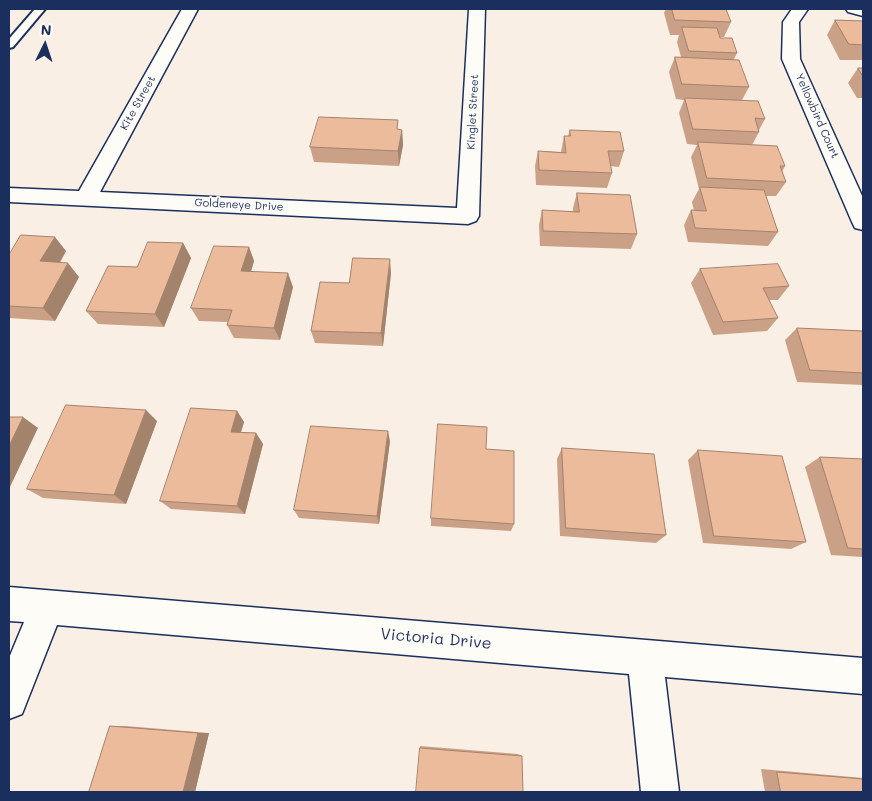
<!DOCTYPE html>
<html>
<head>
<meta charset="utf-8">
<style>
  body { margin:0 }
  #map { position:relative; width:872px; height:801px; overflow:hidden; background:#f9efe5; font-family:Mali,sans-serif }
  canvas { display:block }
  .frame { position:absolute; inset:0; border:10px solid #1b2f5e; pointer-events:none }
  .north { position:absolute; left:20px; top:20px; width:50px; height:50px; -webkit-text-stroke:4px #fdfcf7; paint-order:stroke; rotate:4deg; font-size:14px; font-weight:700; line-height:20px; text-align:center; color:#1b2f5e }
  .north::after { content:''; display:block; margin:auto; width:18px; height:22px; background:#1b2f5e; clip-path:polygon(50% 0,100% 100%,50% 72%,0 100%) }
</style>
</head>
<body>
<div id="map">
<canvas width="872" height="801"></canvas>
<div class="frame"></div>
<div class="north">N</div>
</div>
<script>
const ctx = document.querySelector('canvas').getContext('2d');
ctx.lineJoin = 'round';
function stroke(path, color, width, dash) { ctx.strokeStyle = color; ctx.lineWidth = width; ctx.lineCap = dash ? 'butt' : 'round'; ctx.setLineDash(dash || []); ctx.stroke(path); }
function paint(path, color) { ctx.fillStyle = color; ctx.fill(path, 'evenodd'); }
function drawText(font, color, halo, rows, align = 'center') {
  ctx.font = font + ' Mali,sans-serif'; ctx.lineWidth = 4; ctx.setLineDash([]); ctx.textBaseline = 'middle'; ctx.strokeStyle = halo; ctx.fillStyle = color; for (const [text, x, y, turn = 0] of rows) {
    ctx.save(); ctx.translate(x, y); ctx.rotate((+turn || 0) * Math.PI / 180); ctx.textAlign = isNaN(turn) ? turn : align; if (halo) ctx.strokeText(text, 0, 0); ctx.fillText(text, 0, 0); ctx.restore();
  }
}
const lane = new Path2D(`
  M35,9H45L13,47L9,48V39Z`);
const street = new Path2D(`
  M182,9H198L100,192L457,208L469,9H485L479,216L476,221L468,224L9,202V188L79,191Z
  M792,9H808L799,22L800,59L863,198V230L855,228L852,222L782,59L783,22Z
  M846,9H863V16L848,12Z
  M9,587L863,658V694L665,677L679,792H641L629,674L57,625L22,714L9,719V658L24,622L9,621Z`);
stroke(lane, '#1b2f5e', 4);
stroke(street, '#1b2f5e', 3);
paint(lane, '#fdfcf7');
paint(street, '#fdfcf7');
paint(new Path2D(`
  M666,9H731V10H726L731,22L724,37H720L737,53L734,59L749,87L742,100L765,119L759,130V132L752,145L785,166L782,172L786,182L776,196H766L778,232L768,246L688,242L684,225L691,210L694,211L692,202L699,189L691,157L697,145L687,144L679,113L684,100L676,99L669,72L675,57H681L677,42L679,35H670L664,13Z
  M835,20L863,21V60H840L827,35Z
  M863,65V98H857L848,83L858,68H863L862,66Z
  M399,130H402L403,145L399,166L314,162L310,147Z
  M570,130L624,151L619,167L610,166L612,173L607,188L536,185L535,166L538,151L561,152L564,136H568Z
  M577,193L637,234L631,249L540,246L539,225L542,210L573,212V208Z
  M183,243L191,258L164,327L98,324L86,311L137,267Z
  M249,247L254,261L251,271L293,287L280,340L234,338L227,325L228,322L199,321L191,308Z
  M66,251L60,263L79,277L55,321L9,318V255Z
  M700,269L789,286L778,300H769L778,318L767,331L713,335L691,283Z
  M391,273L383,346L315,343L311,331Z
  M797,328L863,331V385L797,382L785,340Z
  M237,411L244,422L241,432L256,433L263,444L245,514L171,509L160,501Z
  M157,421L126,504L43,498L27,489Z
  M390,441L379,524L299,518L294,510Z
  M562,448L666,535L656,543L560,536L557,459Z
  M486,449L514,524L511,531L431,526V518Z
  M698,450L806,542L791,549L703,543L688,460Z
  M820,457L863,459V557L831,555L805,467Z
  M110,726H126L209,733L195,792H89Z
  M420,746L518,754L522,756L420,748Z
  M761,769L863,778V792H765Z`), '#caa186');
paint(new Path2D(`
  M402,130L403,145L399,166L398,151Z
  M55,237L66,251L52,275L40,261Z
  M183,243L191,258L164,327L155,314Z
  M249,247L254,261L247,285L241,271Z
  M390,259L391,273L383,346L381,333Z
  M68,263L79,277L55,321L43,308Z
  M288,273L293,287L280,340L274,328Z
  M146,410L157,421L126,504L114,495Z
  M237,411L244,422L238,442L231,432Z
  M23,417L38,428L9,489V446Z
  M388,431L390,441L379,524L377,516Z
  M256,433L263,444L245,514L237,506Z
  M198,733H209L195,792H183Z`), '#a4836d');
const building = new Path2D(`
  M672,9H726L731,22L675,20Z
  M835,20L863,21V45L849,44Z
  M682,27L717,28L720,38H732L737,53L689,51Z
  M675,57L739,60L749,87L682,84Z
  M858,68H863V76Z
  M685,98L758,101L765,119L755,118L759,132L693,129Z
  M319,117L398,120L397,129L402,130L398,151L310,147Z
  M570,130L620,132L624,151H608L612,173L539,170L538,151L566,153L564,136H570Z
  M698,142L777,146L785,166H780L786,182L707,178Z
  M700,187L764,190L778,232L695,228L691,210L706,211Z
  M577,193L630,195L637,234L543,231L542,210L579,212Z
  M21,235L55,237L40,261L68,263L43,308L9,306V255Z
  M148,242L183,243L155,314L86,311L108,266L137,267Z
  M214,246L249,247L241,271L288,273L274,328L227,325L232,310L191,308Z
  M353,258L390,259L381,333L311,331L320,282L349,283Z
  M778,264L789,286L763,288L778,318L723,322L700,269Z
  M797,328L863,331V373L810,370Z
  M66,405L146,410L114,495L27,489Z
  M191,408L237,411L231,432L256,433L237,506L160,501Z
  M9,417H23L9,446Z
  M438,424L487,427L486,449L514,451V524L431,518Z
  M311,426L388,431L377,516L294,510Z
  M562,448L654,454L666,535L566,528Z
  M698,450L782,456L806,542L714,536Z
  M820,457L863,459V549L848,548Z
  M110,726L198,733L183,792H89Z
  M420,748L522,756L523,792H416Z
  M777,772L863,779V792H781Z`);
paint(building, '#ebbb9c');
stroke(building, '#a4836d', 1);
drawText('11px', '#1b2f5e', '#fdfcf7', [
  ["Kite Street",138,103,-61],
  ["Kinglet Street",473,112,-87],
  ["Yellowbird Court",817,116,66],
  ["Goldeneye Drive",239,205,3]
]);
drawText('16px', '#1b2f5e', '#fdfcf7', [
  ["Victoria Drive",436,639,5]
]);
</script>
</body>
</html>
